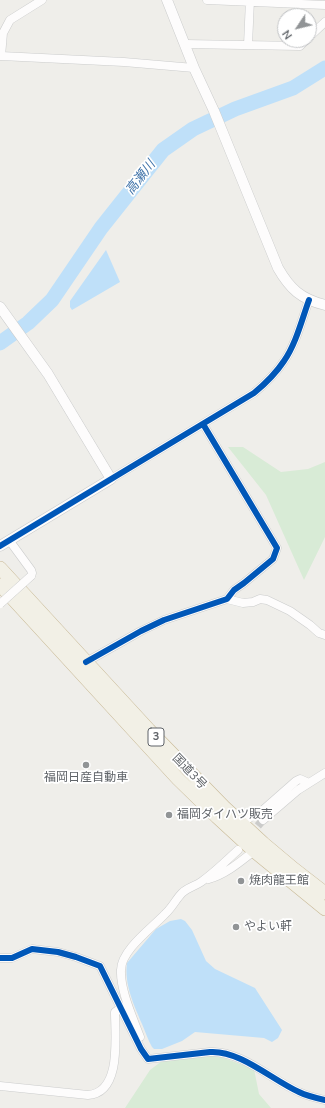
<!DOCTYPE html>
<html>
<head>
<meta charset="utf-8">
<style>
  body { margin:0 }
  #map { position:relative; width:325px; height:1108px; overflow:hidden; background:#efeeea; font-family:"Nunito Sans",sans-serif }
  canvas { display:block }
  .north { position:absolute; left:277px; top:8px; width:40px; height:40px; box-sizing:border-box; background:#fff; border:1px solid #bfc1c3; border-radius:50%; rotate:235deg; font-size:11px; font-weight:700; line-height:16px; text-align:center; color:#5f6368 }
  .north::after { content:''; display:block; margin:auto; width:14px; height:18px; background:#919496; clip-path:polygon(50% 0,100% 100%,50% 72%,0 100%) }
</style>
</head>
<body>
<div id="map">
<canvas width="325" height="1108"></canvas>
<div class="north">N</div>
</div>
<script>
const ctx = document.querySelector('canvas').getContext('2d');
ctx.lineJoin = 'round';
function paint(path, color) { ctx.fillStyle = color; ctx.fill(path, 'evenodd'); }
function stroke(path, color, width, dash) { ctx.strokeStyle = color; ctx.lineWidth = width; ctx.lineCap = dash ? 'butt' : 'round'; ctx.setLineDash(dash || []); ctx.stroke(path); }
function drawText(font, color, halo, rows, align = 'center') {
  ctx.font = font + ' "Nunito Sans","Noto Sans JP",sans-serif'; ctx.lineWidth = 3.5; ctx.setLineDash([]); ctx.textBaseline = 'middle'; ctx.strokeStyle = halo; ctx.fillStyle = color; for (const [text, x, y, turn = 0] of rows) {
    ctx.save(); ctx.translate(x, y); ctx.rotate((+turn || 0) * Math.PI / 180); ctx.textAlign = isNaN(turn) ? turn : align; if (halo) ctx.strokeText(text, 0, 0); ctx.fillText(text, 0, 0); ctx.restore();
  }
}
paint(new Path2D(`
  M228,447H243L281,472L308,469L325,462V537L304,580L266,495Z
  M213,1054L254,1069L259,1094L271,1108H125L150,1070L162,1061Z`), '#d8ebd6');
paint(new Path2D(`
  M106,250L120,282L72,310L70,307V301Z
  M181,919L185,921L192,930L206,961L215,969L255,988L282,1030L278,1038L272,1042L264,1038L195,1032L182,1041L162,1049H154L152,1047C148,1040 145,1031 142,1024C134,1005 124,984 127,963L156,929L170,921Z`), '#bfe0f9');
stroke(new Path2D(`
  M0,343L28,323L52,300L101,228L163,150L193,129L235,109L293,88L325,68`), '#bfe0f9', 15);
stroke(new Path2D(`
  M250,835L263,820`), '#cbcbca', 8, [8, 4]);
const minor = new Path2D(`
  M207,0L325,5
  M309,37L325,22
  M185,44L300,46L306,40
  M248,45L250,0
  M0,56H1L124,62L194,68
  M1,56L3,33L10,20L42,0
  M111,479L254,393C265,384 276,373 284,361C296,344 302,319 309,300
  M9,540L31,570L32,573L31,576
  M227,599L243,603L253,602L260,599L267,600L290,611L310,625L319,633L325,635
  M86,662L141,631L164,620L227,599L234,590L244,583L273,559L277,548L203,424
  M263,820L298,790L325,773
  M241,823L263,810L296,781L300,779L309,783
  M209,879C226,874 240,862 254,851
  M0,958H12L32,949L58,952L76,957L100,966L141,1049L148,1059L210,1052C240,1050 272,1080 299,1092C307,1096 316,1098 325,1100
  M140,1037C133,1018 120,990 121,970C121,950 152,928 165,914C172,908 176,899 182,893C187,888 195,886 201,882C214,873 226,861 238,850
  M0,1086L88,1095C122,1093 115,1036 115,1012L121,1008`);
const tertiary = new Path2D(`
  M167,0L194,68L214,111L278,268C290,289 301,299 325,305
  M0,307L48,374L111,479L0,546`);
const trunk = new Path2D(`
  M0,568L149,730L224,807L263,843L294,869L325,893
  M0,585L178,779L217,817L254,851L325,909`);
stroke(minor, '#cbcccc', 9);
stroke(tertiary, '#cbcccc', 11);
stroke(trunk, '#c8b996', 14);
stroke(minor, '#fdfcfc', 8);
stroke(tertiary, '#fdfcfc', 10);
stroke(trunk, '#f2f0e6', 13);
const minorBridge = new Path2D(`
  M0,604L31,576`);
stroke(minorBridge, '#cbcccc', 9, []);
stroke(minorBridge, '#fdfcfc', 8);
stroke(new Path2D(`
  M0,546L254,393C265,384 276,373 284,361C296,344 302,319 309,300
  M86,662L141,631L164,620L227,599L234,590L244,583L273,559L277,548L203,424
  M0,958H12L32,949L58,952L76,957L100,966L141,1049L148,1059L210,1052C240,1050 272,1080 299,1092C307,1096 316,1098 325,1100`), '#0057b8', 6);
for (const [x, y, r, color] of [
  [86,765,4,"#919496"],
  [169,815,4,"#919496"],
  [241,881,4,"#919496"],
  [236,927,4,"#919496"]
]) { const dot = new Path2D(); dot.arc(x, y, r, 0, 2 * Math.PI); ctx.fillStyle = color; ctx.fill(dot); stroke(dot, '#fff', 1.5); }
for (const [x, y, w] of [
  [156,737,16]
]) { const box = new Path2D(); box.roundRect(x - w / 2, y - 9, w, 18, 3); ctx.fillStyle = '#fff'; ctx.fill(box); stroke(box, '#5f6368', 1); }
drawText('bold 11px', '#5f6368', null, [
  ["3",156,737]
]);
drawText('12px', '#5f6368', '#fff', [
  ["国道3号",189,772,46]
]);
drawText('12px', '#5f6368', '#fff', [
  ["福岡日産自動車",86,778,"center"],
  ["福岡ダイハツ販売",177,815],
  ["焼肉龍王館",249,881],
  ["やよい軒",244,927]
], 'left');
drawText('italic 13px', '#4174aa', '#fff', [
  ["高瀬川",141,178,-52]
]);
</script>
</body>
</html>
